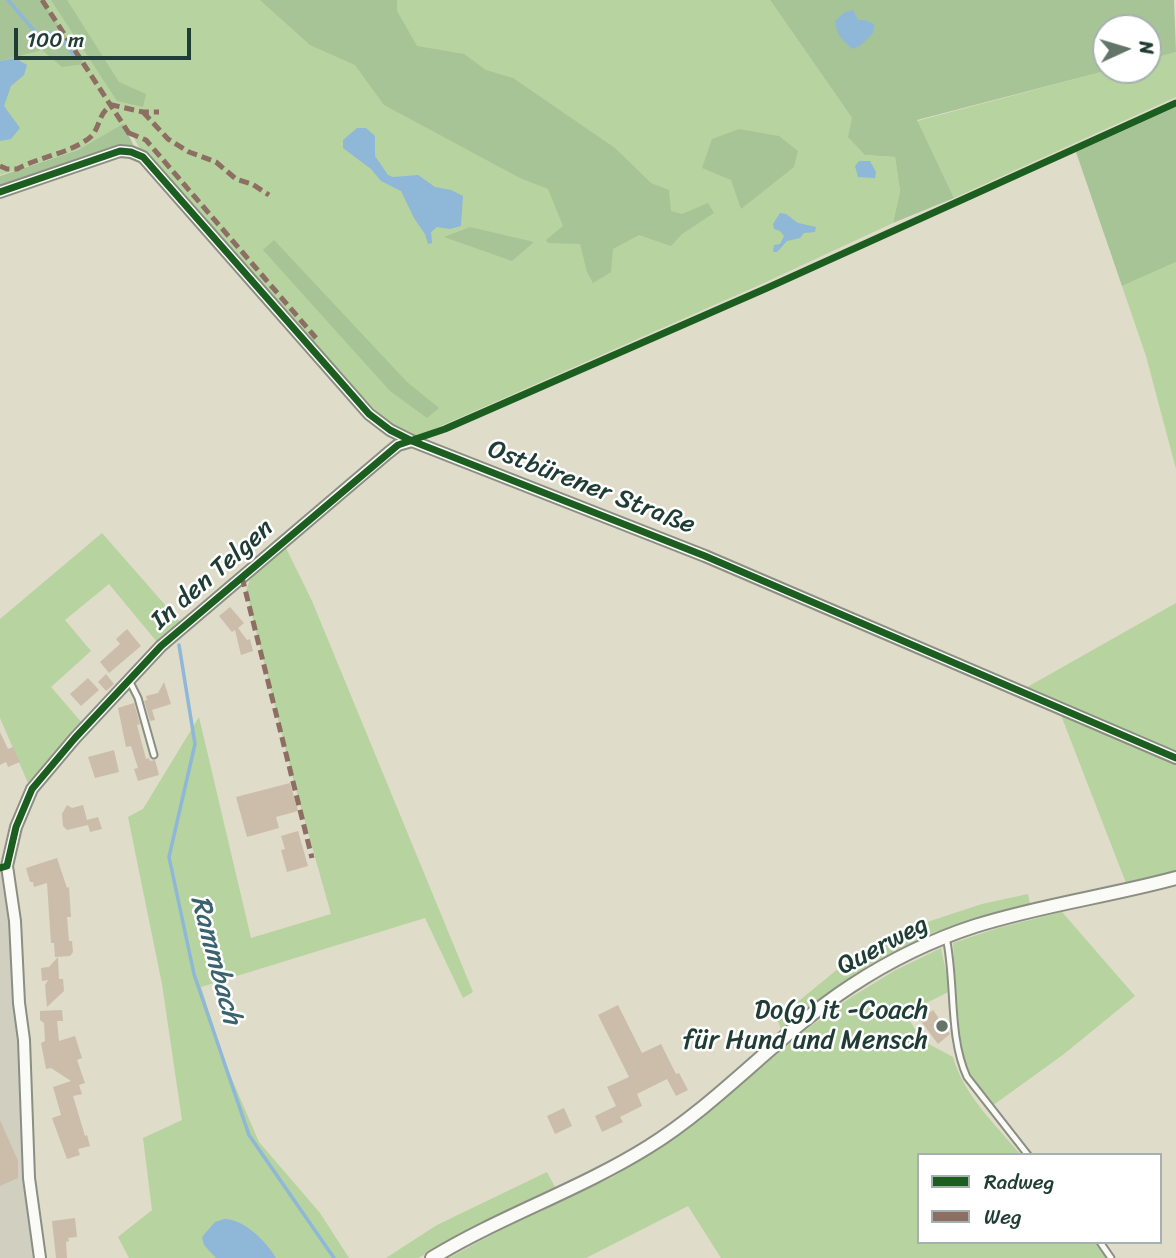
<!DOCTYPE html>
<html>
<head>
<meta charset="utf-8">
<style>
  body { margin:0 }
  #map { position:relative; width:1176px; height:1258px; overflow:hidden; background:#dfdcc9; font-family:Sriracha,sans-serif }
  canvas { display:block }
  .legend { position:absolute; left:917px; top:1153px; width:245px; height:91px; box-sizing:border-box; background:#fff; border:2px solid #a5b1ae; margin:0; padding:9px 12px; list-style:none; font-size:21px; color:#1f3d34 }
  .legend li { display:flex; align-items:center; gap:14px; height:35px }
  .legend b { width:35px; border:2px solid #a5b1ae }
  .north { position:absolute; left:1092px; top:14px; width:70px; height:70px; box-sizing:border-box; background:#fff; border:2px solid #a5b1ae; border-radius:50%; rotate:86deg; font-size:19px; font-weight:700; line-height:28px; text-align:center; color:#1f3d34 }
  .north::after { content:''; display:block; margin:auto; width:24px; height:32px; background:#627568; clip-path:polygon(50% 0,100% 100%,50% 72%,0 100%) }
  .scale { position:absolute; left:14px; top:28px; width:177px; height:32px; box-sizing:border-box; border:4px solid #1f3d34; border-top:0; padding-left:9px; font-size:21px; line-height:24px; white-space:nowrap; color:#1f3d34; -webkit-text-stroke:5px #fff; paint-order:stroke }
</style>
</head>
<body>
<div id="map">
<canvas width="1176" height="1258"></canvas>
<ul class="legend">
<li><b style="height:9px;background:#1b5e20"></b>Radweg</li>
<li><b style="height:9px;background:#8d6e63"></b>Weg</li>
</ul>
<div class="north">N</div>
<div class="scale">100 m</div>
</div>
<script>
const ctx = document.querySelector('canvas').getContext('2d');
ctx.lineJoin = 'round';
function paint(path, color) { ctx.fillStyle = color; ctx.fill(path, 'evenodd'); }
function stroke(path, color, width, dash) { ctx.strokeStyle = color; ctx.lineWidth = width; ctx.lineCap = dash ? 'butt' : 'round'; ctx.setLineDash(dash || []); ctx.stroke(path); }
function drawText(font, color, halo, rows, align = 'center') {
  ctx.font = font + ' Sriracha,sans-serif'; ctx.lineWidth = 5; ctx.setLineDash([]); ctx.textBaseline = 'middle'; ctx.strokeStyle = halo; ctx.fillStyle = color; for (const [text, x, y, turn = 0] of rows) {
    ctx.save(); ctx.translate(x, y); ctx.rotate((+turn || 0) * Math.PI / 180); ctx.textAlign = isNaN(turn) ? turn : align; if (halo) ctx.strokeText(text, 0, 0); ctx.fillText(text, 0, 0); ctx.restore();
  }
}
paint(new Path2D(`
  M7,866L29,1178L40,1258H0V868Z`), '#d1cfc0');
paint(new Path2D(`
  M0,0H770L852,118L865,155L895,157L900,191L893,223L764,283L416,437L386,421L260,289L144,156L126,124L78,150L0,175Z
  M1176,52V97L954,198L917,121L1109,70H1148V60Z
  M1176,262V469L1146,356L1122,286Z
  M102,533L180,622L157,642L109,584L65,620L91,651L51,687L83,724L28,783L0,718V619Z
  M286,548L312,601L473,992L463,998L425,918L201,987L227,1068L259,1142L320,1213L349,1258H129L118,1237L152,1210L143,1138L182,1120L162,984L128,817L143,809L199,717L251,938L331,914L293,779L246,591L250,579Z
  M1176,603V755L1022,690Z
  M1059,710L1176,761V871L1126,883Z
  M1028,894L1030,904L934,932L872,963L781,1029L777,1019L839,968L912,927L982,904Z
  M1062,912L1135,996L1064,1054L992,1106L965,1068L961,1055L953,943L998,928Z
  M941,948L950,991L905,1014L923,1041L953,1057C964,1096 996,1125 1021,1155H919V1242H1095L1106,1258H721L688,1206L586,1258H449L519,1220L611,1178L655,1151L714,1108L804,1031L850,998L894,971Z
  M547,1172L556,1189L418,1258H386L437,1225Z`), '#b7d39f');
paint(new Path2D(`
  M0,0H42L84,64L62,67L42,50L0,61Z
  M51,0H67L119,82L146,94L143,107L117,101Z
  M260,0H397V11L417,46L464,54L486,70L513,78L615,148L651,183L669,190L671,211L682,214L708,203L714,213L682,234L671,246L639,235L613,249L611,272L593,283L587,272L580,244L548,243L546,240L563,226L548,189L520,178L384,105L355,65L310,45Z
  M770,0H1174L1176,52L1148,60V28H1106V70H1109L917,120L954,198L893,223L900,191L895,157L865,155L848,137L852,118Z
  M1176,107V262L1122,286L1076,152Z
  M123,124L134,146L121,145L0,186V176L78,150Z
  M739,129L779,136L798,151L794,167L741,209L731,180L702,168L712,139Z
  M470,227L534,242L512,261L444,237Z
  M274,240L407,382L439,408L427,418L390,391L263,250Z`), '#a7c496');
paint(new Path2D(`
  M853,10L858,20H865L874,24L873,33L861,45L853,49C843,42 836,34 835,21L845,12Z
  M15,58L27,65L24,75L11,86L4,106L20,128L11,139L0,141V61Z
  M357,128H366L375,136V156L388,175L393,177L418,175L435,187L451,190L463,196L461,226L450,229L437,227L431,232L432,243L428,244L425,234L414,218L401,191L381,181L371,169L343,148V140Z
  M859,161H870L876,172L875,178L858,177L855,166Z
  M780,213L786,214L798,223L816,227L815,232L804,233L800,238L787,241L777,252H773L774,245L780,244L784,236L780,231L774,229L773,224Z
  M224,1219C244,1219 267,1242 276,1258H216L204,1245L202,1237L215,1222Z`), '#8fb7d7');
stroke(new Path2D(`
  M8,0L37,34L57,33L74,56
  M179,645L195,744L169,857L194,974L249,1135L334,1258`), '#8fb7d7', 3.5);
paint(new Path2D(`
  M230,607L244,623L238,628L247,640L250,639L253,651L241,655L235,630L232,632L219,616Z
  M127,629L141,646L109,673L100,662L120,644L116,639Z
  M106,674L114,684L106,691L98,682Z
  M88,678L99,690L81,706L70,694Z
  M164,682L171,704L152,710L155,720L150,721L144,701L147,700L146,696L158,693Z
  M134,703L140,724L137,725L146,759L149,758L150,761L155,760L159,775L138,781L134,769L138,768L131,746L126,747L118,708Z
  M0,732L8,749L13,747L20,762L8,767L6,762L0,765Z
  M114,750L119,772L95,778L88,757Z
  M290,783L298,811L276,817L279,828L247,837L236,797Z
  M67,805L72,808L83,805L87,820L98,817L102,829L90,832L88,825L67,830L63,826L62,814Z
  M298,831L308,866L287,872L281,850L285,849L281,836Z
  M57,858L67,888L69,887L71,917H67L69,941H72L73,952L70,956L55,957L54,943H51L47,883L34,887L33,882H30L26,868Z
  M58,957L59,979H63L64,991L47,1007L45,985L48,980L42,981L41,968L49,967Z
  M618,1005L642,1053L661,1044L676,1074L679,1073L688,1090L676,1096L667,1079L637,1094L642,1106L620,1117L623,1122L602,1132L595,1116L616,1106L607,1087L629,1077L598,1015Z
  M62,1010L63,1021H57L59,1041L75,1036L82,1058L77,1060L85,1083L79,1085L82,1094L73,1096L85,1136L87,1135L90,1146L78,1149L80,1155L67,1159L52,1118L61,1115L53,1087L71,1081L51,1068L46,1069L41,1043L45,1041L44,1023L40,1020V1011Z
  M933,1010L950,1034L938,1044L920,1020Z
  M564,1108L572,1126L555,1134L547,1116Z
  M0,1120L18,1161V1178L0,1186Z
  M75,1218L77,1237L68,1238L69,1241L66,1242L67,1258H56L52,1221Z`), '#cbbda9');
const service = new Path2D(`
  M130,682L138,698L154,755
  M946,937C956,982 948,1035 967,1077L1028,1155
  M1100,1242L1111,1258`);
const minor = new Path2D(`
  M0,192L120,151L131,152L143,157L369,414L390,430L412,441L705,556L1176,758
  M40,1258L29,1178L24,1040L19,1003L15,921L7,866L16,827L32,789L75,738L161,646L388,453L398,445L412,441`);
const tertiary = new Path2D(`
  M432,1258C501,1216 579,1190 648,1147C722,1101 779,1033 851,986C889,961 932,940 975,926C1041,905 1110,896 1176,878`);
stroke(service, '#8a8e83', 9);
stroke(minor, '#8a8e83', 14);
stroke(tertiary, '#8a8e83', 16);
stroke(service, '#fafaf7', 5);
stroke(minor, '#fafaf7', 10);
stroke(tertiary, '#fafaf7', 12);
stroke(new Path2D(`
  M42,0L132,138
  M143,112L168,139L189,152L216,162L236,179L252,184L269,195
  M129,133L146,140L316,338
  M0,166L7,169H17C39,157 67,154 88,139C101,130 97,113 112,105L143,112H159
  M242,577L312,858`), '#8d6e63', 5, [10, 5]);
stroke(new Path2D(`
  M0,192L120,151L131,152L143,157L369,414L390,430L412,441L705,556L1176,758
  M0,868L7,866L16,827L32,789L75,738L161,646L398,445L445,429L767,288L1176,103`), '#1b5e20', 7);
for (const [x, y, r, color] of [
  [942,1026,7,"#627568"]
]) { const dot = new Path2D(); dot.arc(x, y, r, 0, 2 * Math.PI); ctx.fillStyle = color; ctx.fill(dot); stroke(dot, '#fff', 2.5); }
drawText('26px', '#1f3d34', '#fff', [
  ["Ostbürener Straße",591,488,21],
  ["In den Telgen",213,575,-41],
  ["Querweg",883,946,-28]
]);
drawText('26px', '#1f3d34', '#fff', [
  ["Do(g) it -Coach",928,1011],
  ["für Hund und Mensch",928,1041]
], 'right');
drawText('italic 28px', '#3a626f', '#fff', [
  ["Rammbach",215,960,75]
]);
</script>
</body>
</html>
